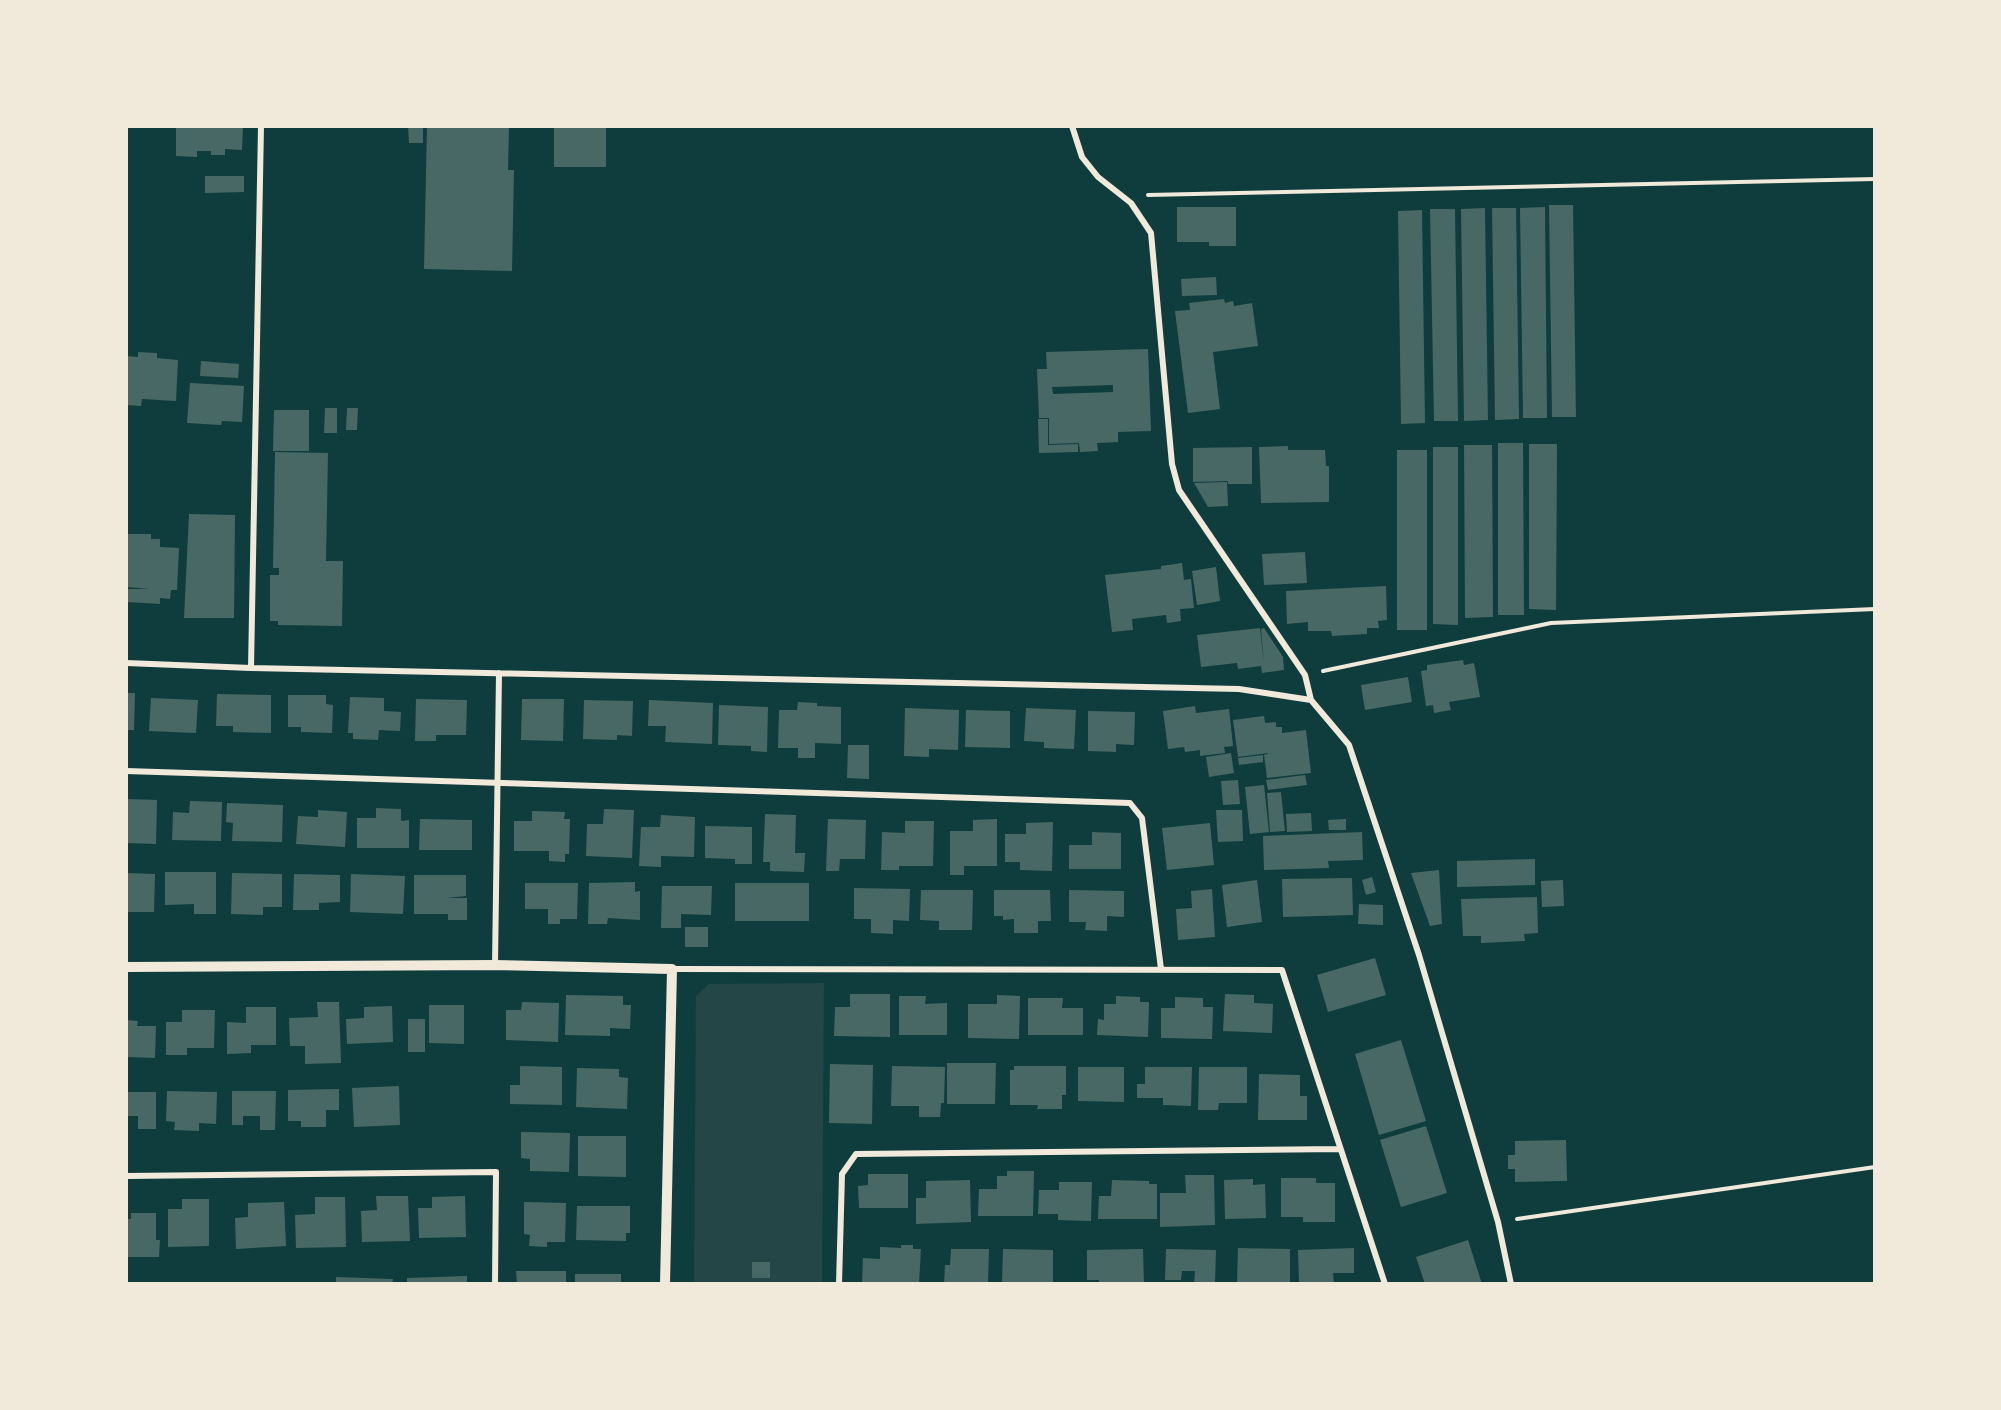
<!DOCTYPE html>
<html>
<head>
<meta charset="utf-8">
<style>
  body { margin:0 }
  #map { position:relative; width:2001px; height:1410px; overflow:hidden; background:#0f3d3e; font-family:Figtree,sans-serif }
  canvas { display:block }
  .frame { position:absolute; inset:0; border:128px solid #f1e9da; pointer-events:none }
</style>
</head>
<body>
<div id="map">
<canvas width="2001" height="1410"></canvas>
<div class="frame"></div>
</div>
<script>
const ctx = document.querySelector('canvas').getContext('2d');
ctx.lineJoin = 'round';
function paint(path, color) { ctx.fillStyle = color; ctx.fill(path, 'evenodd'); }
function stroke(path, color, width, dash) { ctx.strokeStyle = color; ctx.lineWidth = width; ctx.lineCap = dash ? 'butt' : 'round'; ctx.setLineDash(dash || []); ctx.stroke(path); }
paint(new Path2D(`
  M824,983L822,1284H694L696,996L709,984Z`), '#244646');
paint(new Path2D(`
  M176,126H243L242,150L225,149V155H211V151H197V157L176,156Z
  M408,126H423V143H409Z
  M427,126H509L508,170H514L512,271L424,269Z
  M554,126H606V167H554Z
  M205,176H244V192L205,193Z
  M1549,205H1573L1576,417H1552Z
  M1177,207H1236V246H1209V242H1177Z
  M1545,207L1547,418H1523L1520,208Z
  M1485,208L1488,420L1464,421L1461,209Z
  M1492,208H1516L1519,419L1495,420Z
  M1430,209H1455L1458,421H1434Z
  M1422,210L1425,423L1401,424L1398,211Z
  M1216,277L1217,295L1182,296L1181,279Z
  M1224,299L1225,303L1233,301L1234,306L1252,303L1258,346L1213,352L1220,409L1188,413L1175,311L1190,310L1189,303Z
  M1148,349L1151,431L1118,432V442L1097,443L1098,451L1080,452L1079,443L1049,444V418H1039L1037,369H1047L1046,352ZM1113,385V392L1053,394L1052,387Z
  M138,352L157,353V358L178,360L176,401L142,399L141,406L126,405V356L138,357Z
  M201,361L239,364L238,378L200,376Z
  M190,383L244,386L242,422L222,421L221,425L187,423Z
  M325,408H337V433H324Z
  M347,408H358L357,430H346Z
  M274,410H309V451H273Z
  M1038,419H1048V445L1078,444V452L1039,453Z
  M1498,443H1523L1524,615H1498Z
  M1529,444H1557L1556,610L1529,609Z
  M1464,445H1492L1493,617L1465,618Z
  M1288,446V450H1325L1326,466H1329V502L1261,503L1259,447Z
  M1252,447V484H1228V481L1193,482V448Z
  M1433,447H1458V625L1433,624Z
  M1397,450H1427V630H1397Z
  M275,452L328,453L326,561H343L342,626L278,625V621H270V575H279V568H273Z
  M1227,482L1228,506L1208,507L1194,483Z
  M189,514L235,515L234,618H184Z
  M127,534H151V539H160V547L179,548L177,590H171L170,599L160,598V604L127,602V589H150L127,587Z
  M1305,552L1307,583L1264,585L1262,554Z
  M1182,563L1184,580L1191,579L1194,608L1180,609L1181,621L1167,623L1166,615L1132,619L1133,630L1112,632L1105,575L1161,569V566Z
  M1216,567L1220,601L1197,605L1192,571Z
  M1386,586L1387,620L1378,621L1379,628H1367V634L1332,636L1331,631H1308V622L1287,624L1286,591Z
  M1260,628L1264,663L1261,629L1264,628L1283,657L1284,670L1262,673L1261,666L1238,669L1237,663L1201,667L1197,635Z
  M1463,660L1464,665L1474,663L1480,697L1449,702L1451,710L1434,713L1433,705L1426,706L1421,671L1427,670V665Z
  M1408,677L1412,702L1365,710L1361,685Z
  M126,693H135L134,730H126Z
  M217,694L271,695V733L233,732V726H216Z
  M288,695H326V704L333,705L332,733L301,732V727H288Z
  M350,697L384,698V711L401,712L400,731L379,730L378,740L353,739V733H348Z
  M151,698L198,700L196,733L149,731Z
  M416,699L467,700L466,735H436V741H415Z
  M522,699H564L563,741L521,740Z
  M584,700L633,701L632,736L617,735V740L583,739Z
  M649,700L713,703L712,744L665,742L666,726H648Z
  M798,702L817,703V706L841,707V744L815,743V758H798V748H778L779,710H797Z
  M719,705L768,707L767,752L751,751V746L718,745Z
  M1195,706L1196,713L1229,709L1233,746L1224,747L1225,753L1200,756V750L1185,752L1184,747L1168,749L1163,711Z
  M905,708L959,710L958,750L929,749V757L904,756Z
  M1026,708L1076,710L1074,749L1044,748V742L1024,741Z
  M966,710L1010,711V748L965,747Z
  M1088,711L1135,712L1134,745L1116,744V752L1088,751Z
  M1264,716L1265,723L1276,722V727H1282V733L1306,730L1311,773L1267,778L1264,755L1269,753L1238,757L1233,720Z
  M848,745H869V779L847,778Z
  M1231,753L1234,773L1209,777L1206,757Z
  M1263,755V762L1239,765L1238,758Z
  M1305,775L1307,785L1268,790L1266,780Z
  M1238,780L1240,804L1223,805L1221,781Z
  M1264,785L1269,832L1250,834L1245,787Z
  M1281,792L1285,831L1270,832L1267,793Z
  M126,799L157,800L156,844L126,843Z
  M190,801L222,802L221,841L172,840L173,812L189,813Z
  M227,803L283,805L282,842L232,841L233,823L226,822Z
  M376,808L401,809V821L409,820V848H357V818H376Z
  M604,809L634,810L632,858L586,856L587,824H603Z
  M318,810L347,812L345,847L296,844L298,816L318,817Z
  M1216,810H1242L1243,841L1218,842Z
  M532,811L565,812L564,819H570L569,854H565V862L549,861V851H514V821H532Z
  M1311,813L1312,831L1287,832L1286,814Z
  M765,814L796,815L795,853H805L804,872L770,871V862H763Z
  M661,815L695,817L694,857L661,856V867L639,866L641,827H660Z
  M420,819L472,820V850H419Z
  M828,819L866,820L865,859H840L839,871H826Z
  M997,819V866H964V875H950V831H973V820Z
  M1346,819V830H1329L1328,820Z
  M905,821H934L933,866H899V870H881L882,832L905,833Z
  M1053,822L1052,871L1020,870V862H1005V834H1026V823Z
  M1210,823L1214,865L1167,870L1162,828Z
  M705,826L752,827V864H735V859L705,858Z
  M1092,832L1121,833V869H1069V845H1092Z
  M1362,832L1363,860L1328,861L1329,868L1264,870L1263,836Z
  M1535,859V885L1457,887V861Z
  M1439,870L1442,924L1430,926L1411,873Z
  M165,872H216V914H194V904L165,905Z
  M126,873L155,874L154,912H126Z
  M232,873L282,874V907H263V915L231,914Z
  M294,874L340,875V902L319,903V910H293Z
  M351,874L405,876L403,914L350,912Z
  M414,875H466V896L447,898H467V920H448V914H414Z
  M1372,877L1376,892L1366,895L1362,880Z
  M1352,878L1353,915L1283,917L1282,879Z
  M1257,880L1262,922L1227,927L1222,885Z
  M1563,880L1564,906L1542,907L1541,881Z
  M635,882V892L640,891V920L608,918L607,924H588L589,883Z
  M525,883H578L577,919H560V924H548V909H525Z
  M735,883H809V921H735Z
  M662,886H712L711,915L681,914V928H661Z
  M854,888L910,889L909,921L893,920V934L871,933V919H854Z
  M1212,889L1215,937L1178,940L1176,909L1192,908L1191,891Z
  M921,890H973L972,930H939V921L920,920Z
  M994,890H1050L1051,921H1038V933H1014V919L1003,920V916H994Z
  M1069,890L1124,891V917L1107,916V931L1085,930L1086,922H1069Z
  M1537,897L1538,933L1524,934L1525,941L1481,943V936H1463L1461,899Z
  M1359,904L1383,905V925L1358,924Z
  M685,927H708V947H685Z
  M1375,958L1386,995L1328,1012L1317,975Z
  M850,994H890V1037L834,1036L835,1007H850Z
  M1225,994L1254,995V1003L1273,1004L1272,1033L1223,1031Z
  M566,995L623,996V1005H631L630,1029L610,1028V1036L565,1035Z
  M997,995L1020,996L1019,1039L968,1038V1004H997Z
  M899,996H926L925,1004L947,1003V1035H899Z
  M1116,996L1140,997V1002H1149L1148,1037L1097,1035L1098,1019L1104,1020V1004H1116Z
  M1175,997L1203,998V1007H1213L1212,1039L1161,1038V1008H1175Z
  M1028,998H1063L1062,1008H1083V1035H1028Z
  M317,1002H339L341,1063L305,1064V1046H290L289,1018L318,1017Z
  M522,1002L559,1003L558,1042L506,1040V1010H521Z
  M429,1005H464V1044L429,1043Z
  M392,1006L393,1042L347,1044L346,1019L364,1018V1007Z
  M246,1007H276V1045H251V1053L227,1054V1022L246,1023Z
  M182,1010H215L214,1048H187V1055H166V1022H182Z
  M408,1019H425V1052H408Z
  M126,1020L138,1021L137,1026H156L155,1058L126,1057Z
  M1401,1040L1426,1121L1379,1135L1355,1054Z
  M947,1063H996L995,1104H947Z
  M830,1064L873,1065L872,1124L829,1123Z
  M520,1066L562,1067V1105L510,1104V1085H520Z
  M892,1066L945,1067L944,1103H941L940,1117H919V1106H891Z
  M1014,1066H1066V1095H1062V1109H1037L1038,1105H1010V1070H1014Z
  M1078,1067H1124V1102L1078,1101Z
  M1145,1067H1192L1191,1106L1163,1105V1098H1137V1084H1145Z
  M1199,1067H1247V1103H1219L1218,1110H1198Z
  M577,1068L619,1069V1077L628,1078L627,1109L576,1107Z
  M1259,1074L1300,1075V1096H1307V1120H1258Z
  M399,1086L400,1125L354,1127L352,1088Z
  M339,1089V1110H326V1127H301V1121H288V1090Z
  M167,1091L217,1092L216,1124L199,1123V1131L174,1130L175,1122L166,1121Z
  M232,1091H276L275,1130H260V1116H243V1125H232Z
  M126,1092H156V1129H138V1116H126Z
  M1426,1126L1447,1193L1401,1207L1380,1140Z
  M521,1132L570,1133L569,1172L530,1171V1159L521,1158Z
  M578,1136H626V1177L578,1176Z
  M1566,1140L1567,1181L1515,1182V1169H1508V1155H1515V1141Z
  M1007,1171H1034L1033,1216H978L979,1189H997V1176H1007Z
  M868,1174H908V1208H859L858,1186L868,1185Z
  M1185,1175H1214L1215,1225L1160,1227V1193H1186Z
  M1281,1178H1316V1183H1335V1222H1303V1217H1281Z
  M1253,1179V1185L1265,1184L1266,1218L1225,1219L1224,1180Z
  M970,1180L971,1222L916,1224V1198H926V1181Z
  M1112,1180L1149,1181V1184H1157V1219H1098L1099,1196H1111Z
  M1059,1182H1092L1091,1221L1058,1220V1214H1038L1039,1190H1059Z
  M376,1196H408L410,1241L362,1242L361,1211L377,1210Z
  M465,1196L466,1237L419,1238L418,1208H432V1197Z
  M315,1197H345L346,1247L296,1248L295,1215L315,1214Z
  M182,1199H209V1246L168,1247V1209H182Z
  M284,1202L286,1246L236,1249L235,1218L248,1217V1203Z
  M524,1202L566,1203L565,1242H547V1247L529,1246L530,1235L524,1234Z
  M577,1206H630V1233H626V1241L576,1240Z
  M131,1213H156V1240H160L159,1257H126V1219H131Z
  M1468,1240L1482,1284H1425L1416,1257Z
  M901,1245H913V1249H921L919,1284H862L863,1258L880,1259V1247L901,1248Z
  M1238,1248L1290,1249V1284H1237Z
  M1354,1248V1273H1333L1334,1284H1299L1298,1250Z
  M951,1249H989L988,1284H944L945,1265H950Z
  M1003,1249L1053,1250V1282H1035V1284L1002,1282Z
  M1143,1249L1144,1284H1099V1280H1087V1250Z
  M1166,1249L1216,1250L1215,1284H1194L1195,1271H1182L1181,1280H1165Z
  M752,1262H770V1278H752Z
  M516,1271H566V1284H517Z
  M575,1274H621V1284H575Z
  M467,1276V1284H407V1278Z
  M336,1277L393,1279L392,1284H336Z`), '#486865');
stroke(new Path2D(`
  M1148,195L1875,179
  M1323,671L1551,623L1875,609
  M1517,1219L1875,1167`), '#f1e9da', 4);
stroke(new Path2D(`
  M1072,126L1082,157L1098,177L1131,203L1151,233L1172,464L1179,490L1305,675L1311,700L1349,745L1419,955L1498,1222L1511,1284
  M126,663L251,668L1239,689L1311,700
  M251,668L261,126
  M126,771L1130,803L1142,818L1161,969
  M495,965L499,673
  M672,969L1282,970L1385,1284
  M126,1176L496,1172L495,1284
  M839,1284L842,1174L856,1154L1340,1149`), '#f1e9da', 6);
stroke(new Path2D(`
  M126,967L495,965L672,969L665,1284`), '#f1e9da', 10);
</script>
</body>
</html>
